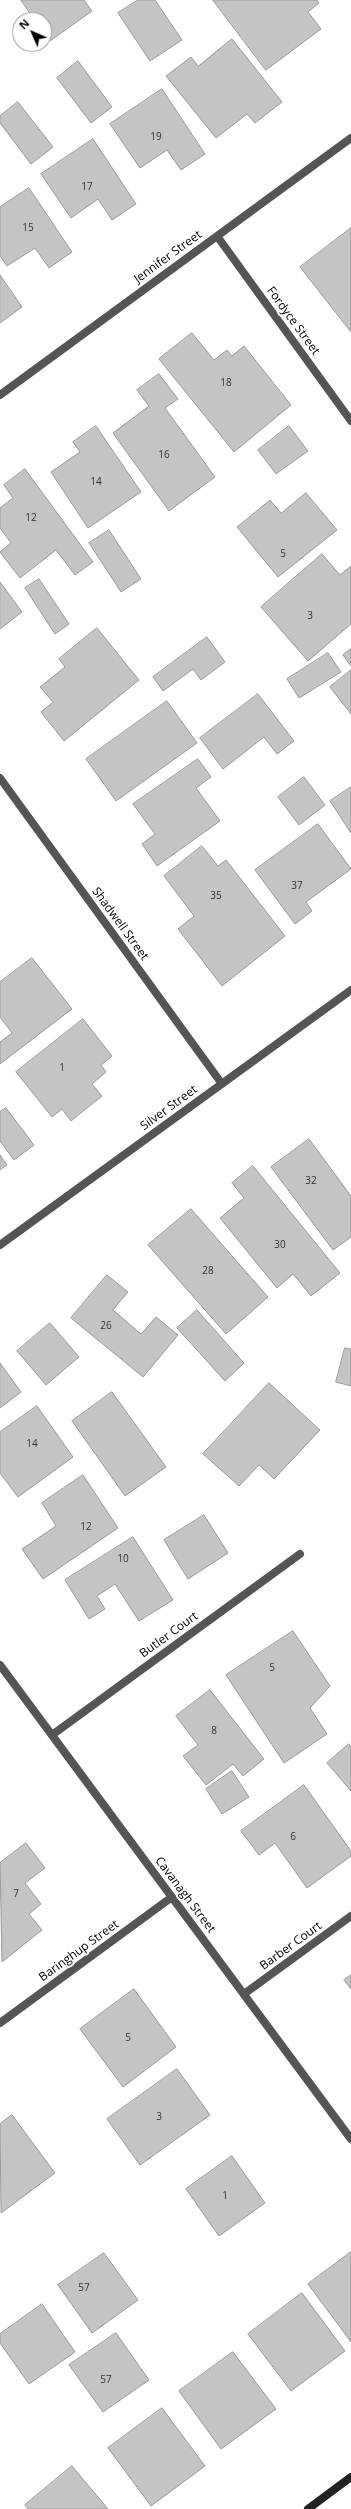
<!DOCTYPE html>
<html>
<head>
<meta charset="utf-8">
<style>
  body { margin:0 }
  #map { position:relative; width:351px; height:2509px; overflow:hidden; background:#fff; font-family:"Open Sans",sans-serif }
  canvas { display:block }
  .north { position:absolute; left:12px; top:12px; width:40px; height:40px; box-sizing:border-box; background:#fff; border:1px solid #999; border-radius:50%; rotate:315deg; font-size:11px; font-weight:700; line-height:16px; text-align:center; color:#000 }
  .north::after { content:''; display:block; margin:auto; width:14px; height:18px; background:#000; clip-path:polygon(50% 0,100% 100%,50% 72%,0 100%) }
</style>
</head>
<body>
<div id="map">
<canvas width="351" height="2509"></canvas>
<div class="north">N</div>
</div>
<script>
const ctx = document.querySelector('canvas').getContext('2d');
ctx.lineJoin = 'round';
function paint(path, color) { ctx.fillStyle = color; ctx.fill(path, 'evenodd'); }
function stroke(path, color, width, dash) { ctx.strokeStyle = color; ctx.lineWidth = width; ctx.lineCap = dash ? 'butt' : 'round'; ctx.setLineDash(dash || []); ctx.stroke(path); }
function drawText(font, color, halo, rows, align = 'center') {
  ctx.font = font + ' "Open Sans",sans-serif'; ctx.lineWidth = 4; ctx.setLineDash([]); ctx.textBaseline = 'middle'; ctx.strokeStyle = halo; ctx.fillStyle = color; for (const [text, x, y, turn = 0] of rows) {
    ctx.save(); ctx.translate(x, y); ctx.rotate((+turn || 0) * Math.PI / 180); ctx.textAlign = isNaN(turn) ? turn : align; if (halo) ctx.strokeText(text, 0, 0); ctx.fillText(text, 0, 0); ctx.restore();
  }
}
const building = new Path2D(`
  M21,0H84L92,11L50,41L44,32V20H35Z
  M138,0H155L182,40L150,61L118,13Z
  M213,0H317L319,3L308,12L321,29L266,70Z
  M232,39L282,102L255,123L247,114L216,138L166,76L191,57L198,66Z
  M78,61L112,107L91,123L57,78Z
  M162,89L205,154L181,170L167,150L140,168L110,124Z
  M18,102L53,147L31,164L0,123V116Z
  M93,139L136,204L112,220L98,199L71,218L41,174Z
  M29,188L72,252L49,268L35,248L7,266L0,256V207Z
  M351,228V332L300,267Z
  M0,275L22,307L0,323Z
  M192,333L214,360L227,350L232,356L244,346L291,405L234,452L159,359Z
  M159,374L178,399L165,408L215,477L169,511L113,433L149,406L137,390Z
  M96,426L141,492L88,528L51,472L80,452L73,442Z
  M289,426L308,451L276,474L258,450Z
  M25,469L93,562L75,575L56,550L20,578L0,552L11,543L0,528V508L13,498L4,485Z
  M306,493L337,530L278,577L237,527L270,500L281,513Z
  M109,530L141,579L121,592L89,543Z
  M322,554L340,575L351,566V624L308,661L261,607Z
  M39,579L69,624L55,634L25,588Z
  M0,582L22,612L0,629Z
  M97,628L139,680L64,741L41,712L53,702L40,687L65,667L59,659Z
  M207,637L225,662L201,680L193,669L163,691L153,677Z
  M351,649V666L343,655Z
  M328,653L341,672L299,698L287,679Z
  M351,670V714L330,687Z
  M258,694L294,741L277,754L264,737L223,769L200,738Z
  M167,701L197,743L116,801L86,759Z
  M198,759L211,777L196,788L220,821L157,866L142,844L155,834L133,804Z
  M304,777L325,805L299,825L278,797Z
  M351,787V833L330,801Z
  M318,824L351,869L306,902L312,911L295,924L255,870Z
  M202,846L218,866L226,860L285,936L222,986L178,929L194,916L164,876Z
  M32,958L72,1009L0,1064V1042L12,1033L0,1017V982Z
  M83,1019L112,1056L101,1065L106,1072L92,1084L102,1096L71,1121L62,1109L52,1117L16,1072Z
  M6,1108L34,1145L14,1160L0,1141V1112Z
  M309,1139L351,1196V1237L333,1250L271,1167Z
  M0,1155L7,1165L0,1170Z
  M253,1166L340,1273L311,1296L293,1274L277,1288L220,1218L244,1198L232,1183Z
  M191,1209L268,1297L226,1334L148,1245Z
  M107,1275L128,1292L113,1310L141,1334L156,1317L178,1335L143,1377L71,1318Z
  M197,1310L244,1363L225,1381L177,1328Z
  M50,1323L79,1357L46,1385L17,1351Z
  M345,1348L351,1349V1386L336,1382Z
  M0,1363L21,1392L0,1408Z
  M269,1383L320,1430L274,1479L259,1465L239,1486L203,1454Z
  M112,1392L166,1467L125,1496L72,1421Z
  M37,1406L73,1457L18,1497L0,1473V1432Z
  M83,1475L118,1528L43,1579L22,1549L56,1526L42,1503Z
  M204,1515L228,1553L188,1579L164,1540Z
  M133,1537L173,1600L139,1621L115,1584L97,1596L105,1609L89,1619L65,1580Z
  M293,1631L330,1686L310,1708L327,1734L284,1763L226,1675Z
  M210,1690L264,1759L243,1776L233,1764L206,1785L183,1756L198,1745L176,1716Z
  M349,1744L351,1747V1791L327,1763Z
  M232,1771L249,1797L222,1814L206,1789Z
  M304,1785L351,1851V1856L307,1888L275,1843L259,1855L241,1831Z
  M26,1843L45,1868L25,1883L41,1904L29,1914L42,1930L2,1962L0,1863Z
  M351,1975V1989L344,1980Z
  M134,1989L176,2047L123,2087L80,2029Z
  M177,2069L210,2115L140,2165L107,2119Z
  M12,2115L55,2173L1,2213L0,2124Z
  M232,2156L265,2203L219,2236L186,2189Z
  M351,2252V2342L308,2284Z
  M104,2253L138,2300L92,2333L58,2285Z
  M302,2293L345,2351L291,2391L248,2334Z
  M42,2304L75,2352L29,2384L0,2343V2334Z
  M116,2333L149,2380L103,2412L69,2365Z
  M233,2352L276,2409L221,2449L179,2391Z
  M162,2408L205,2466L151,2506L108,2448Z
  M72,2466L108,2509H28L25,2505Z`);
paint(building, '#c4c4c4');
stroke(building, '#999', 1);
stroke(new Path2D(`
  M217,236L351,421
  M0,395L351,138
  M0,778L222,1084
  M0,1245L351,990
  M0,1665L351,2139
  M52,1735L300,1554
  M244,1994L351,1916
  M0,2023L172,1897`), '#555', 8);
stroke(new Path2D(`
  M308,2509L351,2477`), '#222', 8);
drawText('10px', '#313131', null, [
  ["19",156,137],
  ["17",87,187],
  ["15",28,228],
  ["18",226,383],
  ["16",164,455],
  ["14",96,482],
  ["12",31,518],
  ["5",283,554],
  ["3",310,616],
  ["37",297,886],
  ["35",216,896],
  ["1",62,1068],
  ["32",311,1181],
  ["30",280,1245],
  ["28",208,1271],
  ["26",106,1326],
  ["14",32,1444],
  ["12",86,1527],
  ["10",123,1559],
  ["5",272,1668],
  ["8",214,1731],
  ["6",293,1837],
  ["7",16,1894],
  ["5",128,2038],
  ["3",159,2117],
  ["1",225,2196],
  ["57",84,2288],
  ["57",106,2380]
]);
drawText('12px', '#000', '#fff', [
  ["Jennifer Street",168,257,-36],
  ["Fordyce Street",293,321,54],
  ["Shadwell Street",120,924,54],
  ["Silver Street",169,1108,-36],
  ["Butler Court",169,1635,-36],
  ["Cavanagh Street",185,1895,53],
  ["Barber Court",291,1946,-36],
  ["Baringhup Street",79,1951,-36]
]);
</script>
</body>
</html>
